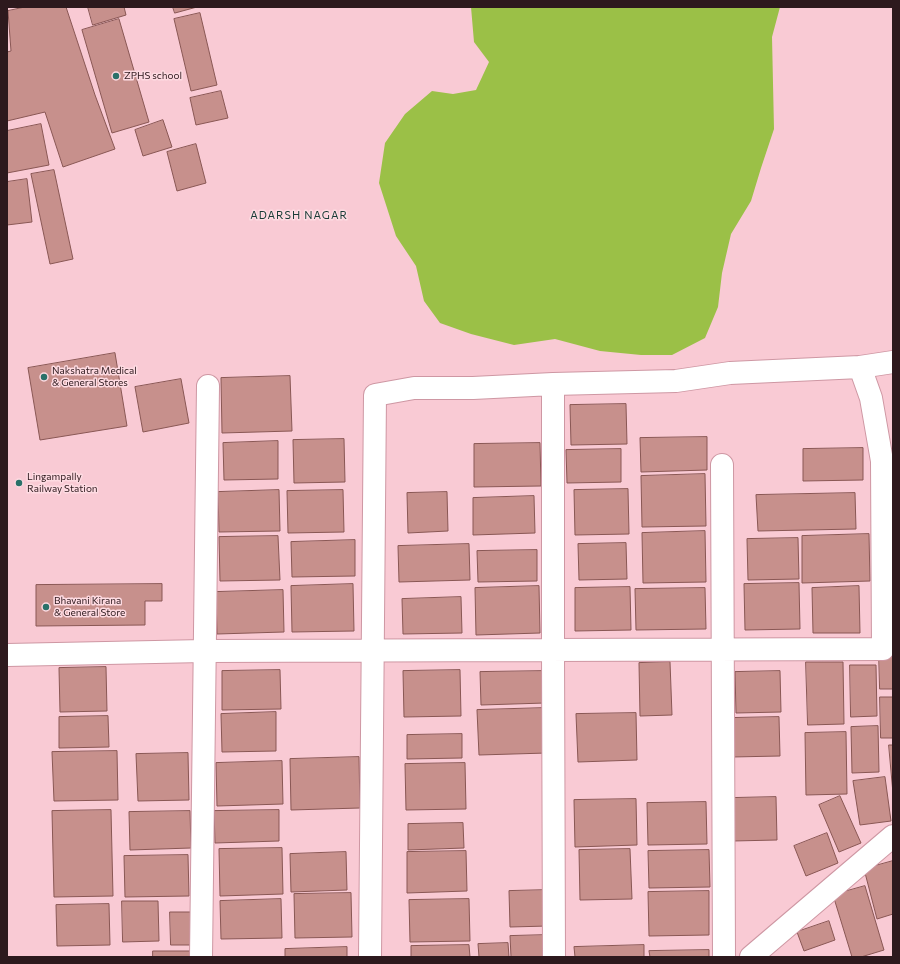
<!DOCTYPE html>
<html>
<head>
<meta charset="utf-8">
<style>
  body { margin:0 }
  #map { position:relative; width:900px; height:964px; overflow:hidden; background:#f9cad4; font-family:Commissioner,sans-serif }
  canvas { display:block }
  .frame { position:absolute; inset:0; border:8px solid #2d191d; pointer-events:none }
</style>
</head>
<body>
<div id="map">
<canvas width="900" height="964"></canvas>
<div class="frame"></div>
</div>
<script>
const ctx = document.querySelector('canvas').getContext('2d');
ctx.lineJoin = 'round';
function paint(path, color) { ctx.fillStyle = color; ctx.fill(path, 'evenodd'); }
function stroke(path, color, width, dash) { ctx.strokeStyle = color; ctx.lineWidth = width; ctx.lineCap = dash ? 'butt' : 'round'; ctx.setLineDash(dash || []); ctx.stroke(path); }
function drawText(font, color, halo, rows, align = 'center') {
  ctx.font = font + ' Commissioner,sans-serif'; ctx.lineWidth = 3; ctx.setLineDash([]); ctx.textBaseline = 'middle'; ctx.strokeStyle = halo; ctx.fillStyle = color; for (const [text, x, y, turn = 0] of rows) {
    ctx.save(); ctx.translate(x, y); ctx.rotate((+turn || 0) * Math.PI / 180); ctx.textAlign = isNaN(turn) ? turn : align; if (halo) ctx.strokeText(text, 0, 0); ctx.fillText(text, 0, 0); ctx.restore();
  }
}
paint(new Path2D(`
  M471,7H780L772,37L774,129L761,168L751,201L731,234L722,273L718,307L705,338L672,355H641L600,351L555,339L514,345L471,334L440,323L424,301L416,266L396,236L379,183L385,143L405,114L432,91L453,94L476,90L489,62L474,42Z`), '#9bc047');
const building = new Path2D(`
  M25,7H66L95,95L115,149L63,167L45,112L7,121V52L11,51L8,11Z
  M88,7H124L126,15L93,25Z
  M173,7H197L175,13Z
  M200,13L217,85L191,91L174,19Z
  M119,19L149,122L112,133L82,30Z
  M221,91L228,118L196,125L190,98Z
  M163,120L172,147L143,156L135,130Z
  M41,124L49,165L7,173V131Z
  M196,144L206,183L177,191L167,152Z
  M54,170L73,259L50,264L31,174Z
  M27,179L32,222L7,225V182Z
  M115,353L127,426L40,440L28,368Z
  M290,376L292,431L222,433L221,378Z
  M181,379L189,423L143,432L135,387Z
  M626,404L627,444L571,445L570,405Z
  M707,437V470L641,472L640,438Z
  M344,439L345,482L294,483L293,440Z
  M278,441V479L224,480L223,443Z
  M540,443L541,486L474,487V444Z
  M863,448V480L803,481V449Z
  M621,449V482L567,483L566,450Z
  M705,474L706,526L642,527L641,476Z
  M628,489L629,534L575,535L574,490Z
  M279,490L280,531L219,532L218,492Z
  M343,490L344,532L288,533L287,491Z
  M447,492L448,531L408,533L407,493Z
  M855,493L856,529L758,531L756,495Z
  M534,496L535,533L473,535V498Z
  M705,531L706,582L643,583L642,533Z
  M869,534L870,581L802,583V536Z
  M278,536L280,580L220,581L219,537Z
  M798,538L799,579L748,580L747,539Z
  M355,540V576L292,577L291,542Z
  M626,543L627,579L579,580L578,544Z
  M469,544L470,580L399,582L398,546Z
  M537,550V581L478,582L477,551Z
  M799,583L800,629L745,630L744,584Z
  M162,584V601H145V625L36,626V585Z
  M353,584L354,631L292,632L291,586Z
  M539,586L540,633L476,635L475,588Z
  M859,586L860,633H813L812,588Z
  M630,587L631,630L575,631V588Z
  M705,588L706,629L636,630L635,589Z
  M283,590L284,632L217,634L216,592Z
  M461,597L462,633L403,634L402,599Z
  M879,653H893V689H880Z
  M670,662L672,715L640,716L639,663Z
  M806,662H843L844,724L808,725Z
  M850,665H876L877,716L851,717Z
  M106,667L107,711L60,712L59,668Z
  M280,670L281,709L222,710V671Z
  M460,670L461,716L404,717L403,671Z
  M545,671V703L481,705L480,672Z
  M780,671L781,712L736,713L735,672Z
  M880,697H893V738H881Z
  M545,708L547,753L479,755L477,710Z
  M276,712V751L222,752L221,714Z
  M636,713L637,760L578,762L576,714Z
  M108,716L109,747L59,748V717Z
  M779,717L780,756L732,757L731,718Z
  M878,726L879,772L852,773L851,727Z
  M846,732L847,794L806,795L805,733Z
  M462,734V758L407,759V735Z
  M889,745H893V793Z
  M117,751L118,800L54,801L52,752Z
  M188,753L189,800L138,801L136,754Z
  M359,757L360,808L291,810L290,759Z
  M282,761L283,804L217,806L216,763Z
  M465,763L466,809L406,810L405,764Z
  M885,777L891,821L860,825L853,781Z
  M840,796L861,843L839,852L819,805Z
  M776,797L777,840L733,841L732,798Z
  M636,799L637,845L575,847L574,800Z
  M706,802L707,844L648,845L647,803Z
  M111,810L113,896L54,897L52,811Z
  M279,810V841L215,843L214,811Z
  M190,811L191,848L130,850L129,812Z
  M463,823L464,848L408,850V824Z
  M827,833L838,863L806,876L794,846Z
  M282,848L283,894L220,896L219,849Z
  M630,849L632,899L580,900L579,850Z
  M709,850L710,887L649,888L648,851Z
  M466,851L467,891L407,893V852Z
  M346,852L347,890L291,892L290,854Z
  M188,855L189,896L125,897L124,856Z
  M893,861V914L877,919L864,869Z
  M865,886L884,950L861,957H852L833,895Z
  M548,890V926L510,927L509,891Z
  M709,891V935L649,936L648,892Z
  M351,893L352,937L295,938L294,894Z
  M281,899L282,938L221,939L220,901Z
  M469,899L470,941L410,942L409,900Z
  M122,901H158L159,941L123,942Z
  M109,904L110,945L57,946L56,905Z
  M170,912H194L195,945H171Z
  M829,921L835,940L804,951L797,932Z
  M547,935V957H511L510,936Z
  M508,943L509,957H479L478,944Z
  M469,945L470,957H411V946Z
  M644,945V957H575L574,947Z
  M347,947V957H285V949Z
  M709,950V957H650L649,951Z
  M153,951H194V957H153Z`);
paint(building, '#c7908c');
stroke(building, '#895754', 1);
const street = new Path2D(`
  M553,384V650L554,957
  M722,465L724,957
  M7,655L204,651L883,649L882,461L871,398L860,367L893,362
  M201,957L208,386
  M370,957L375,395L414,388H473L553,384L676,381L730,373L860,367
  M751,957L893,836`);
stroke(street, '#ce97a3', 24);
stroke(street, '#fff', 22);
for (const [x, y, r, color] of [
  [116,76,4,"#2a7169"],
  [44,377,4,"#2a7169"],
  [19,483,4,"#2a7169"],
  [46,607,4,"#2a7169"]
]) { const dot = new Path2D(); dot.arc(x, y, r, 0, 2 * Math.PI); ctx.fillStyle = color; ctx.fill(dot); stroke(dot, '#fedbe2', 1.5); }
drawText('10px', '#2d191d', '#fedbe2', [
  ["ZPHS school",124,76],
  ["Nakshatra Medical",52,371],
  ["& General Stores",52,383],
  ["Lingampally",27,477],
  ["Railway Station",27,489],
  ["Bhavani Kirana",54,601],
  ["& General Store",54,613]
], 'left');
ctx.letterSpacing = '1px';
drawText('11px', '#193b36', '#fedbe2', [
  ["ADARSH NAGAR",299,215]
]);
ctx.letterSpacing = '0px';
</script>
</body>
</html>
